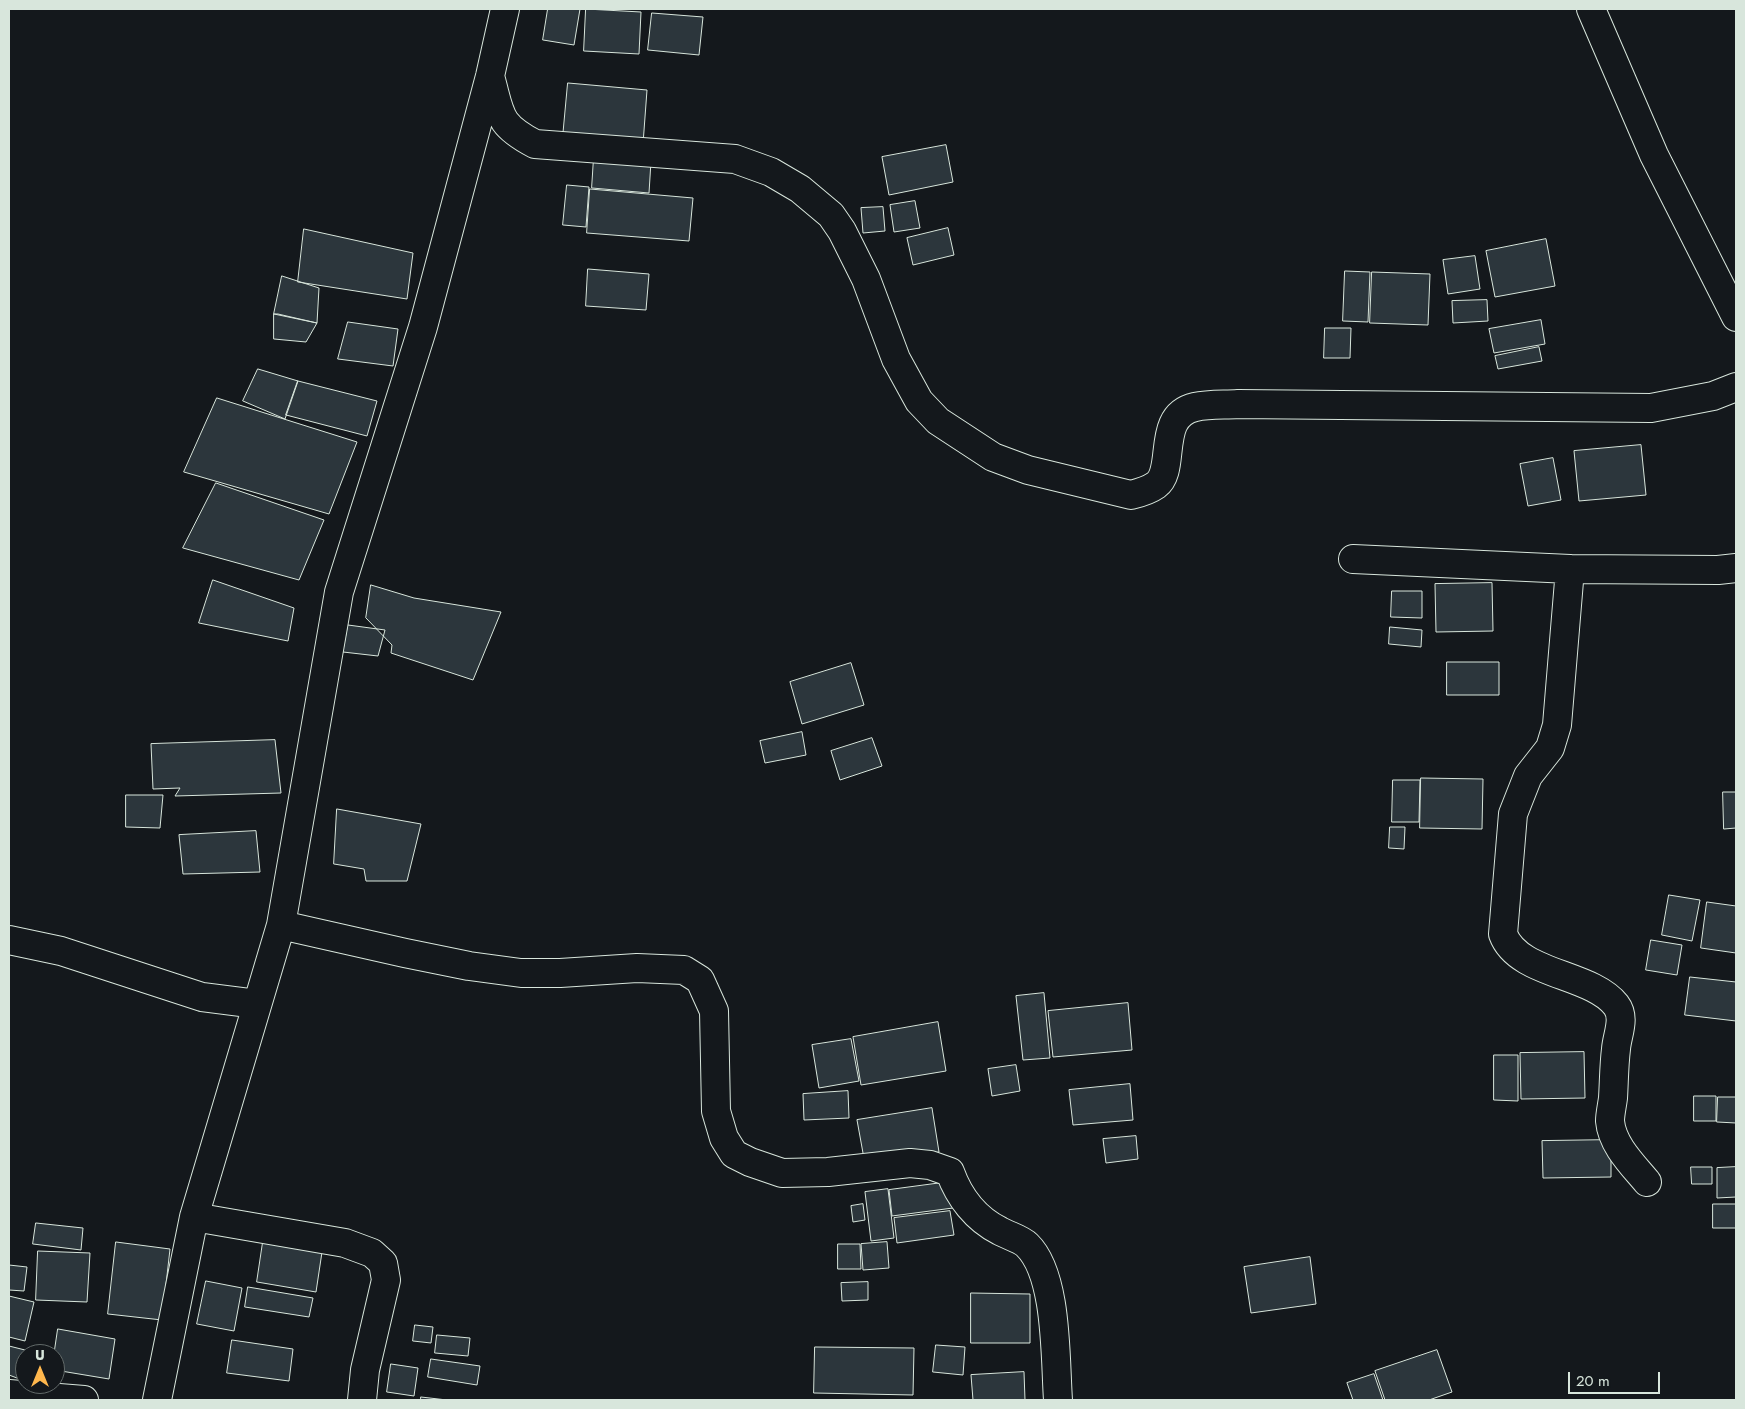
<!DOCTYPE html>
<html>
<head>
<meta charset="utf-8">
<style>
  body { margin:0 }
  #map { position:relative; width:1745px; height:1409px; overflow:hidden; background:#14181c; font-family:Jost,sans-serif }
  canvas { display:block }
  .frame { position:absolute; inset:0; border:10px solid #d8e6dc; pointer-events:none }
  .north { position:absolute; left:15px; top:1344px; width:50px; height:50px; box-sizing:border-box; background:#14181c; border:1px solid #626a69; border-radius:50%; rotate:0deg; font-size:14px; font-weight:700; line-height:20px; text-align:center; color:#d8e6dc }
  .north::after { content:''; display:block; margin:auto; width:18px; height:22px; background:#ffb74d; clip-path:polygon(50% 0,100% 100%,50% 72%,0 100%) }
  .scale { position:absolute; left:1568px; top:1372px; width:92px; height:22px; box-sizing:border-box; border:2px solid #d8e6dc; border-top:0; padding-left:6px; font-size:15px; line-height:18px; white-space:nowrap; color:#d8e6dc; -webkit-text-stroke:4px #14181c; paint-order:stroke }
</style>
</head>
<body>
<div id="map">
<canvas width="1745" height="1409"></canvas>
<div class="frame"></div>
<div class="north">U</div>
<div class="scale">20 m</div>
</div>
<script>
const ctx = document.querySelector('canvas').getContext('2d');
ctx.lineJoin = 'round';
function paint(path, color) { ctx.fillStyle = color; ctx.fill(path, 'evenodd'); }
function stroke(path, color, width, dash) { ctx.strokeStyle = color; ctx.lineWidth = width; ctx.lineCap = dash ? 'butt' : 'round'; ctx.setLineDash(dash || []); ctx.stroke(path); }
const building = new Path2D(`
  M548,9H580L574,45L543,40Z
  M586,9L641,12L639,54L584,51Z
  M652,13L703,17L699,55L648,50Z
  M568,83L647,90L643,144L563,137Z
  M946,145L953,182L889,195L882,157Z
  M594,157L651,161L649,193L592,188Z
  M567,185L589,187L586,227L563,225Z
  M590,189L693,198L689,241L587,233Z
  M915,201L920,228L894,232L890,205Z
  M883,207L885,231L863,233L861,208Z
  M948,228L954,255L913,265L907,238Z
  M304,229L413,253L407,299L298,282Z
  M1546,239L1555,286L1495,297L1486,251Z
  M1475,256L1480,289L1448,294L1443,260Z
  M588,269L649,274L646,310L586,306Z
  M1345,271L1370,272L1368,322L1343,321Z
  M1372,272L1430,274L1428,325L1370,323Z
  M282,276L319,288L317,323L274,314Z
  M1487,300L1488,321L1453,323L1452,301Z
  M274,314H278L317,323L306,342L274,339Z
  M1541,320L1545,344L1494,353L1489,329Z
  M348,322L398,329L393,366L338,359Z
  M1325,328H1351L1350,358H1324Z
  M1539,347L1542,361L1498,369L1495,356Z
  M258,369L298,381L285,419L243,401Z
  M298,381L377,401L367,436L286,415Z
  M217,398L357,442L329,514L184,472Z
  M1641,445L1646,495L1579,501L1574,451Z
  M1553,458L1561,500L1528,506L1520,464Z
  M216,483L324,520L299,580L183,548Z
  M213,580L294,608L288,641L199,623Z
  M1492,583L1493,631L1436,632L1435,584Z
  M371,585L414,598L501,612L473,680L391,653L392,645L366,618Z
  M1392,591H1422V618L1391,617Z
  M348,625L385,630L378,656L343,652Z
  M1390,627L1422,630L1421,647L1389,644Z
  M1447,662H1499V695H1447Z
  M851,663L864,705L802,724L790,682Z
  M802,732L806,755L765,763L760,741Z
  M872,738L882,766L840,780L831,751Z
  M275,740L281,793L175,796L180,788L153,789L151,744Z
  M1421,778L1483,779L1482,829L1420,828Z
  M1393,780H1420L1419,822H1392Z
  M1723,792H1736V828L1724,829Z
  M126,795H163L160,828L126,827Z
  M337,809L421,824L407,881H366L364,869L334,864Z
  M1390,827H1405L1404,849L1389,848Z
  M256,831L260,872L183,874L179,835Z
  M1669,895L1700,900L1692,941L1662,935Z
  M1707,902L1736,906V953L1701,948Z
  M1651,940L1682,945L1677,975L1646,970Z
  M1690,977L1736,982V1021L1685,1015Z
  M1044,993L1050,1058L1023,1060L1016,996Z
  M1128,1003L1132,1050L1053,1057L1048,1011Z
  M938,1022L946,1071L861,1085L853,1037Z
  M851,1039L859,1081L819,1088L812,1045Z
  M1584,1052L1585,1098L1521,1099L1520,1053Z
  M1494,1055H1518V1101L1494,1100Z
  M1016,1065L1020,1091L992,1096L988,1069Z
  M1130,1084L1133,1120L1073,1125L1069,1090Z
  M848,1091L849,1118L804,1120L803,1094Z
  M1694,1096H1716V1121H1694Z
  M1718,1097H1736V1123L1717,1122Z
  M932,1108L939,1152L865,1164L857,1120Z
  M1136,1136L1138,1159L1106,1163L1103,1139Z
  M1611,1140V1177L1543,1178L1542,1141Z
  M1691,1167H1712V1184H1692Z
  M1736,1167V1197L1717,1198V1168Z
  M949,1182L953,1208L892,1216L889,1190Z
  M888,1189L894,1238L871,1241L865,1192Z
  M863,1204L865,1220L853,1222L851,1206Z
  M1713,1204H1736V1228H1713Z
  M950,1211L954,1235L897,1243L894,1218Z
  M36,1223L83,1228L81,1250L33,1244Z
  M116,1242L170,1249L162,1320L108,1314Z
  M263,1242L322,1252L316,1292L257,1282Z
  M887,1242L889,1268L863,1270L861,1244Z
  M838,1244H860L861,1269H838Z
  M38,1251L90,1253L87,1302L36,1300Z
  M1310,1257L1316,1304L1251,1313L1244,1267Z
  M9,1265L27,1267L24,1291L9,1290Z
  M206,1281L242,1288L234,1331L197,1324Z
  M868,1282V1300L842,1301L841,1283Z
  M248,1287L313,1298L309,1317L245,1307Z
  M971,1293L1030,1294V1343H971Z
  M9,1296L34,1302L25,1341L9,1337Z
  M415,1325L433,1327L431,1343L413,1341Z
  M58,1329L115,1339L109,1379L55,1370L54,1354Z
  M437,1335L470,1338L468,1356L435,1353Z
  M232,1340L293,1349L289,1381L227,1373Z
  M936,1345L965,1347L963,1375L933,1372Z
  M9,1346L41,1354H25V1381L9,1375Z
  M815,1347L914,1348L913,1395L814,1393Z
  M1437,1350L1452,1392L1429,1400H1385L1375,1371Z
  M431,1359L480,1366L477,1385L428,1377Z
  M391,1364L418,1368L414,1396L387,1392Z
  M1024,1372L1025,1400H973L971,1375Z
  M1374,1374L1383,1400H1353L1347,1383Z
  M421,1397L447,1400H421Z`);
paint(building, '#2c363c');
stroke(building, '#d8e6dc', 1);
const minor = new Path2D(`
  M1591,9L1654,155L1736,317
  M490,76C501,115 497,124 535,144L735,159L771,172L800,189L831,215L842,231L866,279L896,359L919,401L938,421L993,457L1028,470L1131,495C1139,493 1149,490 1156,485C1177,470 1155,416 1195,407C1209,404 1224,405 1238,404L1651,408L1713,396L1736,387
  M1353,559L1570,569L1718,570L1736,568
  M1570,569L1557,725L1550,748L1528,776L1513,814L1503,934C1518,975 1591,973 1616,1005C1626,1018 1617,1035 1616,1049C1614,1065 1614,1082 1613,1098C1612,1106 1610,1114 1610,1121C1612,1145 1633,1165 1647,1182
  M281,925L405,953L469,966L521,973H560L637,968L684,970L700,980L714,1011L716,1111L724,1138L734,1154L750,1162L782,1173L828,1172L910,1163L930,1165L950,1172C959,1197 976,1219 1000,1231C1009,1236 1021,1239 1027,1245C1058,1275 1055,1359 1058,1400
  M9,940L61,951L202,997L257,1004
  M194,1217L345,1243L372,1253L383,1263L386,1280L365,1370L362,1400
  M9,1394L84,1400
  M157,1400L194,1217L281,925L339,592L423,327L490,76L505,9`);
stroke(minor, '#d8e6dc', 30);
stroke(minor, '#14181c', 28);
</script>
</body>
</html>
